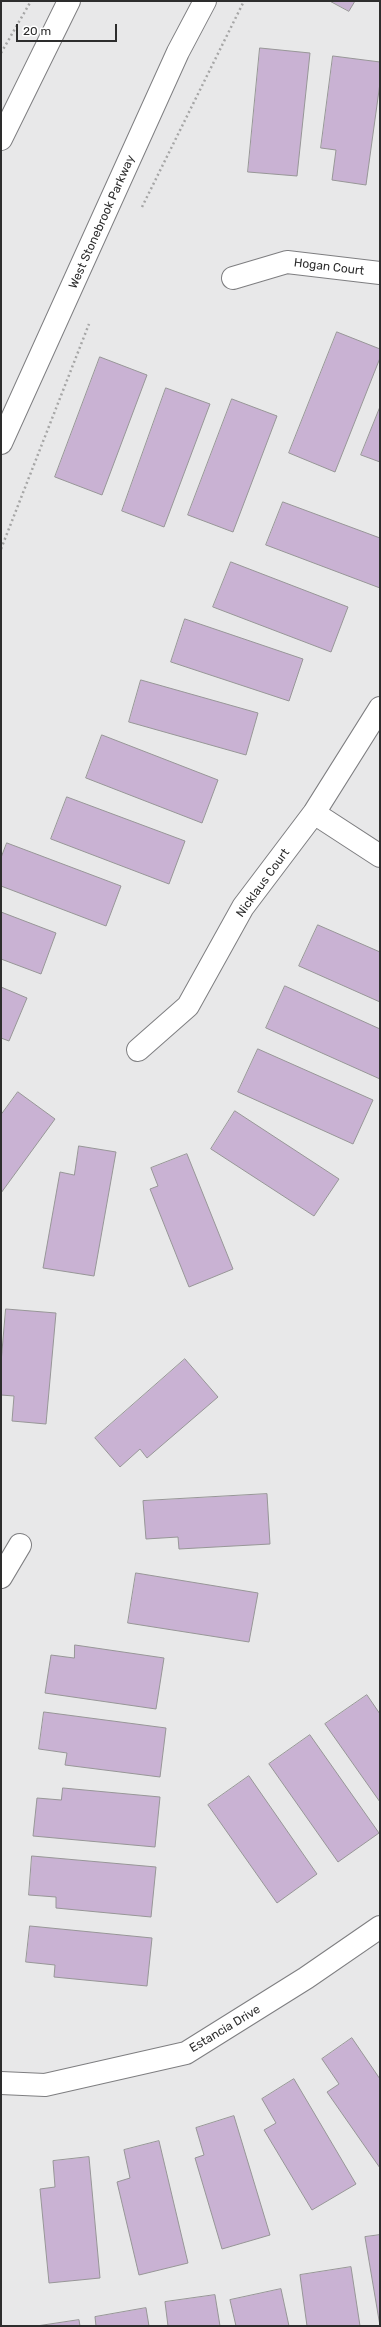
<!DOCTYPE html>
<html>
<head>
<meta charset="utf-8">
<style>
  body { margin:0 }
  #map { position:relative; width:381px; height:2327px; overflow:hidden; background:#e8e8e9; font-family:Rubik,sans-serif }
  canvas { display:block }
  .frame { position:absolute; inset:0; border:2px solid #2d2d2d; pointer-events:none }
  .scale { position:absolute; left:16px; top:24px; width:101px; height:18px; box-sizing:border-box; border:2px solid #2d2d2d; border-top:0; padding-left:5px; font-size:12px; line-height:14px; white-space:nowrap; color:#2d2d2d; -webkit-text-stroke:3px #fff; paint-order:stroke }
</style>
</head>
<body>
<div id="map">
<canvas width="381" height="2327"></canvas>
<div class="frame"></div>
<div class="scale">20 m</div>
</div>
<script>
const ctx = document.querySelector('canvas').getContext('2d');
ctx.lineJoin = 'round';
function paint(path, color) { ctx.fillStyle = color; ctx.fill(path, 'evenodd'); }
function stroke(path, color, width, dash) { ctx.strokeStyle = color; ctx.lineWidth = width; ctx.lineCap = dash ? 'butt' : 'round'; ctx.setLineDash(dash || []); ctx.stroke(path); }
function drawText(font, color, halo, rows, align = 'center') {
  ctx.font = font + ' Rubik,sans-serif'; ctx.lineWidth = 3.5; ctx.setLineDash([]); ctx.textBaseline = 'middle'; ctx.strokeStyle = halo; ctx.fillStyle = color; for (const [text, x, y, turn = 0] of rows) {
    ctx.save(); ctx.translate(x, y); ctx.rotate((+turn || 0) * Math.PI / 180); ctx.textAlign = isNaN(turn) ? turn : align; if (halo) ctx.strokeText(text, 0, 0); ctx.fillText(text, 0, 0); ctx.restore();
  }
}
const building = new Path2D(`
  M330,1H355L349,11Z
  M260,48L310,53L297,176L248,172Z
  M333,56L380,62V83L366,185L332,180L336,150L321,148Z
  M337,332L380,349V358L335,472L289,453Z
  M100,357L147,375L102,495L55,477Z
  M166,388L210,404L164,527L122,511Z
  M232,399L277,416L233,532L188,515Z
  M380,407V462L361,455Z
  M283,502L380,538V588L266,545Z
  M231,562L348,607L331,652L213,607Z
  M185,619L303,659L289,701L171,662Z
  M141,680L258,713L246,755L129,722Z
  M102,735L218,780L202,823L86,778Z
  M67,797L185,841L169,884L51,839Z
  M7,843L121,886L106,926L1,886V858Z
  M1,912L56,933L41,974L1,959Z
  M318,925L380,952V1002L299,966Z
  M285,986L380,1029V1079L266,1028Z
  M1,987L27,998L9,1041L1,1038Z
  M258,1049L373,1100L353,1144L238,1092Z
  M18,1092L55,1119L1,1193V1115Z
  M235,1111L339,1179L314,1216L211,1149Z
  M79,1146L116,1152L94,1276L43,1268L60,1172L74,1175Z
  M187,1154L233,1269L189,1287L150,1189L158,1186L151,1168Z
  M6,1309L56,1313L46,1424L12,1421L14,1396L1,1395V1363Z
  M185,1359L218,1397L147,1458L140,1449L120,1467L95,1438Z
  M267,1494L270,1544L179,1549L178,1537L146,1539L143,1501Z
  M136,1573L258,1593L249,1642L128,1623Z
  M75,1645L164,1658L156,1709L45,1693L51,1655L74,1658Z
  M367,1695L380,1714V1802L325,1724Z
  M44,1712L166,1728L160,1777L65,1765L67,1753L39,1749Z
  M310,1735L379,1833L338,1862L269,1764Z
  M249,1776L317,1874L277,1903L208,1805Z
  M63,1788L160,1797L155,1847L33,1836L37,1798L61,1800Z
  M32,1856L156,1867L151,1917L56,1908V1897L29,1895Z
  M30,1926L152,1938L147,1986L54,1977L55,1965L26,1962Z
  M352,2038L380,2079V2168L327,2092L339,2084L322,2059Z
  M294,2079L356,2184L312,2210L264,2130L276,2123L262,2099Z
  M234,2116L270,2235L222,2249L195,2158L204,2155L196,2128Z
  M159,2141L188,2263L139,2275L117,2182L130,2178L124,2150Z
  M89,2157L100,2278L49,2283L40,2189L55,2187L53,2161Z
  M380,2235V2326L365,2237Z
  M351,2267L360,2326H307L300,2275Z
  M281,2289L289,2326H236L230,2300Z
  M215,2295L220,2326H168L165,2302Z
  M146,2308L149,2326H96L95,2317Z
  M79,2320L80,2326H37Z`);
paint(building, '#c9b2d3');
stroke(building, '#979697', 1);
const minor = new Path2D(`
  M1,139L69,1
  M233,278L287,262L380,273
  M1,443L178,52L205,1
  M314,813L380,856
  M138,1050L188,1006L243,907L314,813L380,708
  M1,1577L20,1545
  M1,2083L45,2085L186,2053L306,1978L380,1927`);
stroke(minor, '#7e7e80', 24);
stroke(new Path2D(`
  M1,53L31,1
  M142,207L244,1
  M1,549L89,324`), '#a6a6a6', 2.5, [2, 3]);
stroke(minor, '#fff', 22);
drawText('12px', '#2d2d2d', '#fff', [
  ["West Stonebrook Parkway",102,222,-66],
  ["Hogan Court",329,267,7],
  ["Nicklaus Court",263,883,-54],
  ["Estancia Drive",225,2029,-31]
]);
</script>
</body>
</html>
